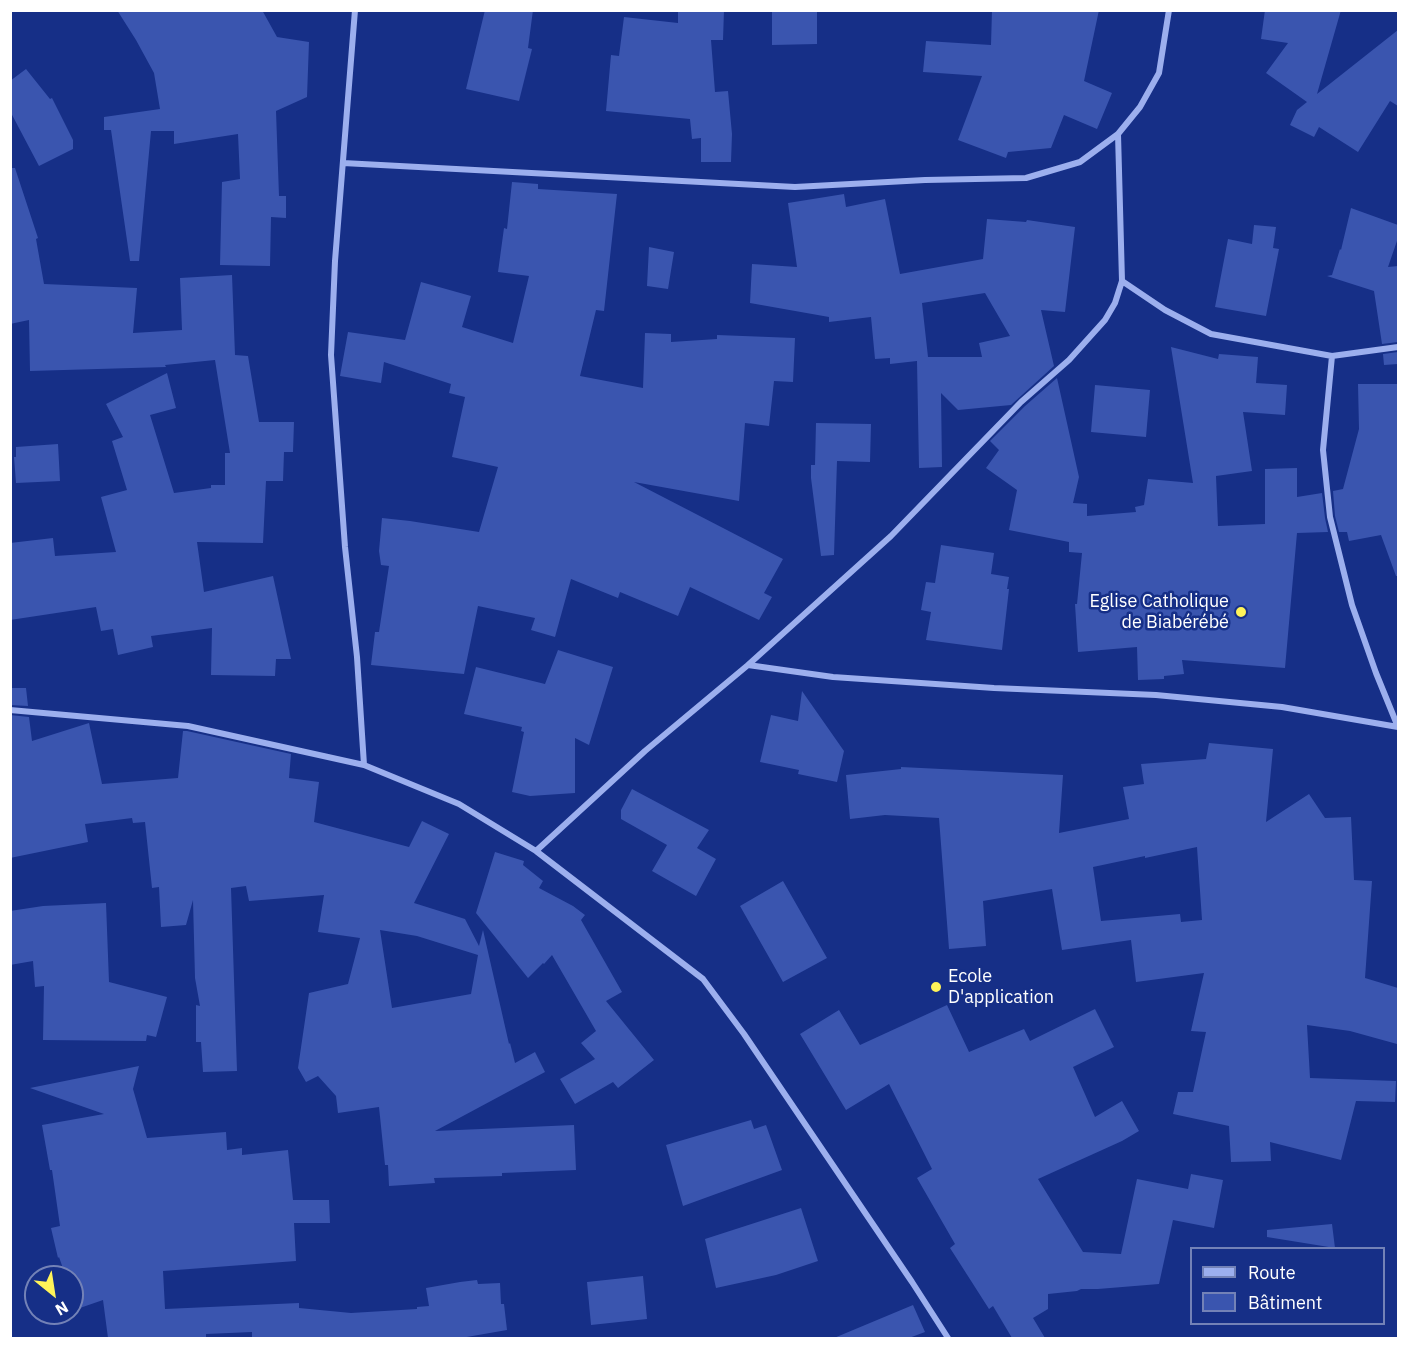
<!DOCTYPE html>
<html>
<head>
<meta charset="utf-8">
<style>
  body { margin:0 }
  #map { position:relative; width:1409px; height:1349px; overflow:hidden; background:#162f87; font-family:"IBM Plex Sans",sans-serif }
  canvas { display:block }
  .frame { position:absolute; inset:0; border:12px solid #fff; pointer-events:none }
  .legend { position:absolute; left:1190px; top:1247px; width:195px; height:78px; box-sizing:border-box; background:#162f87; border:2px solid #7382b7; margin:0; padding:8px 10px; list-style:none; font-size:18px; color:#fff }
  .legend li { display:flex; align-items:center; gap:12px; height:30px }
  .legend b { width:30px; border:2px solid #7382b7 }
  .north { position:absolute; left:24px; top:1265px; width:60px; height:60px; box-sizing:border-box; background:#162f87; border:2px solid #7382b7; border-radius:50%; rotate:150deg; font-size:16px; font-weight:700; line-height:24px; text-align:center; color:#fff }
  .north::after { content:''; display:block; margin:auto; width:21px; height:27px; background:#fff359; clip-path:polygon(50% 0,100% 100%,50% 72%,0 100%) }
</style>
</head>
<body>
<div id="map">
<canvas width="1409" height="1349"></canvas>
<div class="frame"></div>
<ul class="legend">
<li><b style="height:8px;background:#9cafee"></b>Route</li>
<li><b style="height:16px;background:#3a55af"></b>Bâtiment</li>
</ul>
<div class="north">N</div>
</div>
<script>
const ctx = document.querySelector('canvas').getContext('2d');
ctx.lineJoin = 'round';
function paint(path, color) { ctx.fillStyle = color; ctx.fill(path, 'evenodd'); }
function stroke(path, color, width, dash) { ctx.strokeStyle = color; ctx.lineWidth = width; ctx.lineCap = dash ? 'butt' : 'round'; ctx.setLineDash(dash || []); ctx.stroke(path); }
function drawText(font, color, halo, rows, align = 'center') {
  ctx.font = font + ' "IBM Plex Sans",sans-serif'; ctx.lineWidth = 5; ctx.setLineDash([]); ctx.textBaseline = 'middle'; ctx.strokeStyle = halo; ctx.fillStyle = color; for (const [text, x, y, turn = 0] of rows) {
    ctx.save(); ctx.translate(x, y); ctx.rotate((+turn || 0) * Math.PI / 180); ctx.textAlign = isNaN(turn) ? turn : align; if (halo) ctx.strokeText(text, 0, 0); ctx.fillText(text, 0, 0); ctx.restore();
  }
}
paint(new Path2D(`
  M117,10H262L277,37L309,42L307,97L276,111L279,196H286V218L271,217L270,266L220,265L222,182L240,179L238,134L174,144V131H151L139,261H130L111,130H104V117L160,109L154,73L136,40Z
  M485,10H533L528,48L532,49L519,101L466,89Z
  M678,10H724L723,40H711L715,92L728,91L732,134L731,162H701V138L692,139L690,119L606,111L611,55L619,56L624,17L678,23Z
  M772,10H817V44L772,45Z
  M992,10H1099L1084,81L1112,93L1097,129L1064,115L1051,148L1008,152L1006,158L958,140L982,76L923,72L926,41L991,45Z
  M1265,10H1341L1317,94L1398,30V106L1390,101L1358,152L1319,127L1314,137L1290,125L1297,110L1307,102L1266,73L1288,43L1261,39Z
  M26,69L50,99L52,98L73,140V149L39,166L10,111V81Z
  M10,168H15L38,238L36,239L44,284L137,288L133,333L182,330L180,278L232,275L235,355L248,356L259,422H294L293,452H284L283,481H266L263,543L197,542L204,592L273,576L291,659H276L275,676L211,675L212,628L151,636L153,647L118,655L113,629L101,631L96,607L10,620V543L53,538L55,556L116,552L101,497L127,490L112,441L123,437L106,404L167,373L176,408L150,415L174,493L211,488V485H225V453H230L215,360L165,365L166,367L30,371L29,320L10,324Z
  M512,182L538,184V189L617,194L604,311L596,310L580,376L643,388L645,333L671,334V342L717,339V335L795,338L793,382L774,381L769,426L745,423L739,501L634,482L783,559L764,593L772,597L759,620L690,587L678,616L620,592L618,598L571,579L555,637L531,630L535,618L478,606L464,674L371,665L375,632H379L389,566L381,565L379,551L382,518L410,521L479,532L498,467L452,457L465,397L449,393L451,384L384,362L381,383L340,376L348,332L405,340L421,282L471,296L462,327L513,343L529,276L498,272L504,228L507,229Z
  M844,194L846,207L885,199L900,274L983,259L987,219L1026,222L1027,220L1075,227L1065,312L1041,310L1054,366L1011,405L958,410L941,393L942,467L919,468L917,361L890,364V358L875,359L871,317L829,322V317L750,303L752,264L797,267L788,203ZM985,293L1010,336L979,343L982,357H928L922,303Z
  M1351,208L1398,225V238L1388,267L1398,266V342L1382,344L1374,291L1327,276L1332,275L1340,249L1341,250Z
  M1254,225L1276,227L1273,248L1279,249L1266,316L1215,307L1228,239L1252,244Z
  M649,247L674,252L668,289L647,286Z
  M1171,347L1218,359L1219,354L1258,357L1256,383L1287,385L1285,415L1243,412L1252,471L1216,476L1218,526L1265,524V469L1297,468V497L1322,493L1325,518L1328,532L1297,533L1285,668L1182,660L1184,674L1164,676V679L1138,680L1137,647L1078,652L1075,604H1077L1082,553L1069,552V542L1009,530L1017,490L986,468L999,450L990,441L1025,406L1057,378L1079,477L1073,503L1087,504V516L1136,512L1135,507L1144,505L1148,479L1193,483Z
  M1398,352V364L1384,365L1383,354Z
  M1358,384H1398V576H1396L1381,535L1349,541L1347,532H1339L1335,516L1333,491L1343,489L1359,429Z
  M1095,385L1150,390L1146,437L1091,432Z
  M816,423L871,424L870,462L837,461L834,555L821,556L811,478V465H815Z
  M58,444L60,481L16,483L14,457H16V447Z
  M941,545L994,553L991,574L1009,577L1007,589H1009L1002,650L926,640L931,612L921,610L926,582L935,583Z
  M558,650L613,667L589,745L575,738V793L530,796L512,792L524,732L521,731L522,727L464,714L476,667L545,684Z
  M10,688H26L28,706L10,705Z
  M802,691L844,751L837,782L798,774L799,770L760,762L771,715L798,721Z
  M10,715L29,717L32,741L89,723L102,784L178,778L183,731H187L291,754L289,778L319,782L314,822L409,847L422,821L449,834L414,903L465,919L479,946L483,930L509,1044L510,1043L515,1063L535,1052L545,1072L435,1131L574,1125L576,1170L502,1173V1176L434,1178L435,1183L389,1186L388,1165H385L379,1107L338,1113L336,1096L318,1076L306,1082L298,1068L309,993L348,984L360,938L318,932L324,895L249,901L246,886L231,888L237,1071L203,1072L201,1042H196V1005L200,1006L195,978L193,900L186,925L161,927L159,887L152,888L145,822L133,823L132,818L85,824L88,842L10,858ZM380,930L417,936L478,955L471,994L392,1008Z
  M1209,743L1273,749L1266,822L1309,794L1325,818L1351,817L1354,880L1372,881L1365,978L1398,988V1042L1397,1041V1044L1350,1031L1307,1025L1310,1078L1396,1081L1395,1102L1356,1101L1341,1160L1270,1142L1271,1161L1231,1162L1229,1126L1173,1114L1178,1092H1193L1206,1032L1191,1031L1204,973L1136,982L1131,940L1062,950L1052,889L983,901L986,946L949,949L939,818L885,815L850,819L846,775L901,769V767L1063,775L1059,833L1129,819L1123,787L1144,784L1141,764L1206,759ZM1197,847L1202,920L1181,922L1180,914L1101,921L1093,867L1145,856V858Z
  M632,789L709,830L697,848L716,859L696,896L652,871L667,845L621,819V810Z
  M495,852L524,861L523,865L543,881L539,888L573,906L585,915L581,920L622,992L606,1001L654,1060L618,1088L613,1082L575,1104L560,1079L595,1059L581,1043L596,1031L552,955L544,964L543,963L528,978L476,913Z
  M783,881L827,958L783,982L740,906Z
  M106,903L109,982L167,997L156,1037L147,1035L146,1041L43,1040L44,986L35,987L33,961L10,965V911L43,906Z
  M947,1005L969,1052L1024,1029L1030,1041L1095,1009L1114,1047L1073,1067L1095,1117L1122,1101L1139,1131L1122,1141L1038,1179L1083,1252L1121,1254L1137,1179L1188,1189L1191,1174L1223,1180L1214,1228L1173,1220L1159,1284L1098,1289H1081L1077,1291L1048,1294V1309L1033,1318L1045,1338H1012L993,1306L989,1309L950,1248L955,1244L917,1178L932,1169L889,1084L846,1110L800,1034L839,1010L860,1045Z
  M139,1066L133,1089L147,1138L226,1132L227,1150L242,1148V1155L288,1150L293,1200H329L330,1223H294L296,1261L163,1271L165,1309L299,1303V1308L351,1313L417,1309V1307L429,1306L426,1288L460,1282L477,1280L478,1284L500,1283L501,1304H504L507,1330L461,1338H252V1332L206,1334V1338H108L103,1300L77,1309L72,1296V1277H66L59,1257L58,1258L51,1228L60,1226L52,1170H50L42,1125L104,1114L30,1088Z
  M751,1120L754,1129L766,1125L782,1170L683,1206L666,1145Z
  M801,1208L818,1261L776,1275L716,1288L705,1239Z
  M1332,1224L1335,1248L1267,1237V1230Z
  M643,1276L647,1319L591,1325L587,1282Z
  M913,1305L925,1332L909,1338H834Z`), '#3a55af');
stroke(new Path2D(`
  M355,10L335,261L331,355L345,547L357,657L364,765
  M343,163L795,187L925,180L1026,178L1080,162L1118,134L1140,107L1159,73L1169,10
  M1122,281L1165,310L1211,334L1332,356L1398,347
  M1332,356L1323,450L1330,517L1352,605L1376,673L1398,727
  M748,665L833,677L994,688L1156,695L1282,707L1398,727
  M10,710L188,726L364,765L459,804L536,851L703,979L744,1034L912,1282L948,1338
  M536,851L645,751L748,665L891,536L1021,402L1069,360L1105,320L1115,303L1122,281L1118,134`), '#9cafee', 6);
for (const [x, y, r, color] of [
  [1241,612,6,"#fff359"],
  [936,987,6,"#fff359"]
]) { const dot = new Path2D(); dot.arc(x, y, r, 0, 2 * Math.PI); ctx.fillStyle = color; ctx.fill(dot); stroke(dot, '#162f87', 2); }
drawText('18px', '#fff', '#162f87', [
  ["Eglise Catholique",1229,602],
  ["de Biabérébé",1229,623],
  ["Ecole",948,977,"left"],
  ["D'application",948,998,"left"]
], 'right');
</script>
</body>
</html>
